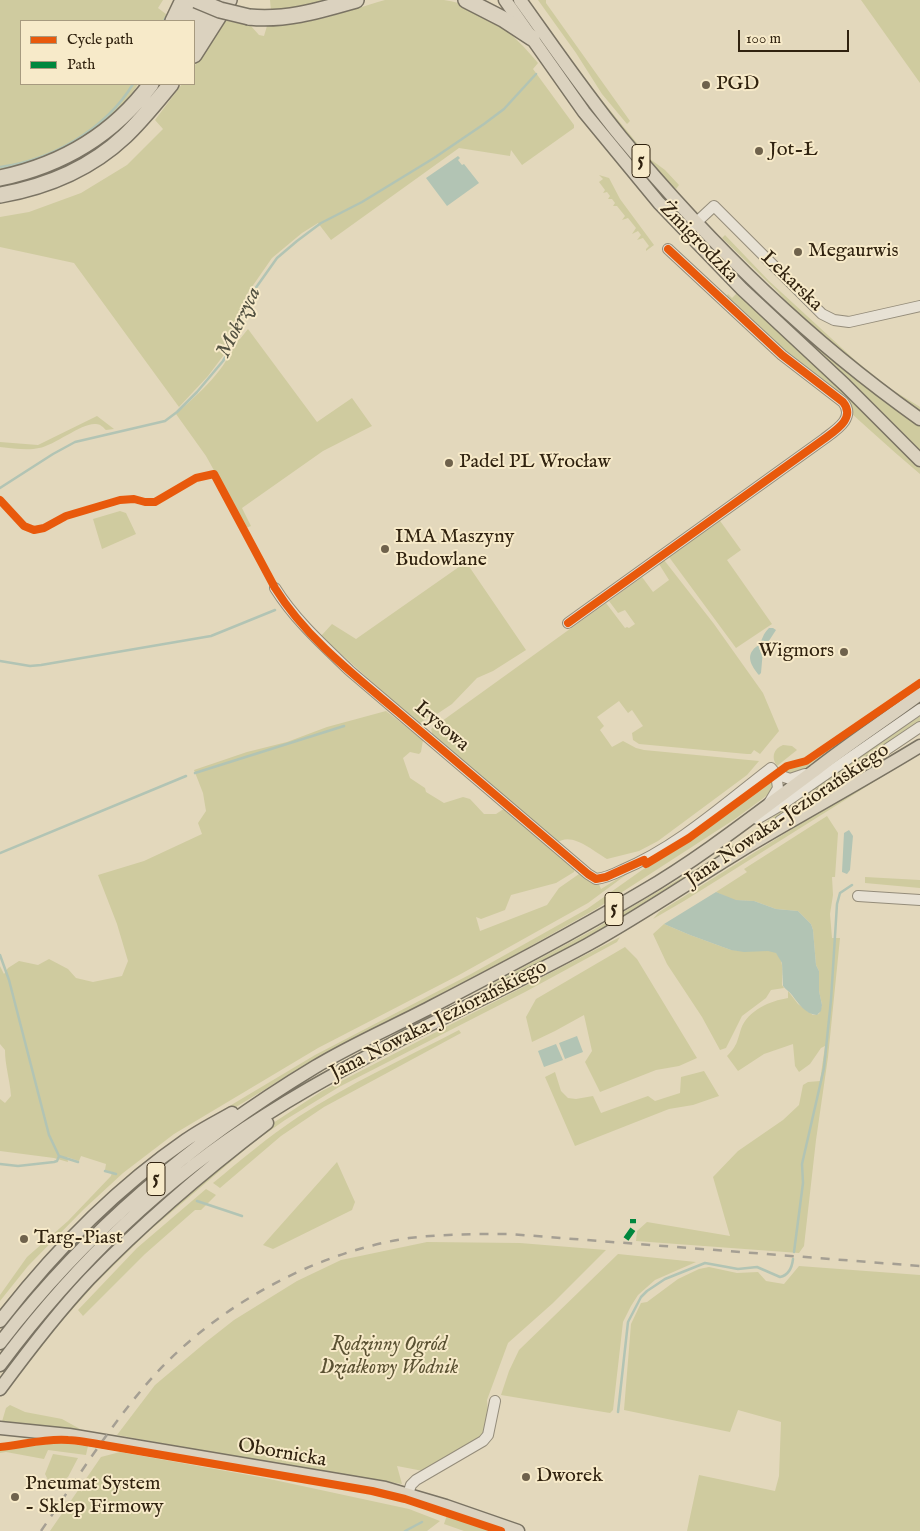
<!DOCTYPE html>
<html>
<head>
<meta charset="utf-8">
<style>
  body { margin:0 }
  #map { position:relative; width:920px; height:1531px; overflow:hidden; background:#e3d8bc; font-family:"IM FELL English",serif }
  canvas { display:block }
  .legend { position:absolute; left:20px; top:20px; width:175px; height:65px; box-sizing:border-box; background:#f7eac9; border:1px solid #a79a7f; margin:0; padding:6px 9px; list-style:none; font-size:15px; color:#30220f }
  .legend li { display:flex; align-items:center; gap:10px; height:25px }
  .legend b { width:25px; border:1px solid #a79a7f }
  .scale { position:absolute; left:738px; top:30px; width:111px; height:22px; box-sizing:border-box; border:2px solid #30220f; border-top:0; padding-left:6px; font-size:15px; line-height:18px; white-space:nowrap; color:#30220f; -webkit-text-stroke:4px #f7eac9; paint-order:stroke }
</style>
</head>
<body>
<div id="map">
<canvas width="920" height="1531"></canvas>
<ul class="legend">
<li><b style="height:6px;background:#e8590c"></b>Cycle path</li>
<li><b style="height:6px;background:#00873e"></b>Path</li>
</ul>
<div class="scale">100 m</div>
</div>
<script>
const ctx = document.querySelector('canvas').getContext('2d');
ctx.lineJoin = 'round';
function paint(path, color) { ctx.fillStyle = color; ctx.fill(path, 'evenodd'); }
function stroke(path, color, width, dash) { ctx.strokeStyle = color; ctx.lineWidth = width; ctx.lineCap = dash ? 'butt' : 'round'; ctx.setLineDash(dash || []); ctx.stroke(path); }
function drawText(font, color, halo, rows, align = 'center') {
  ctx.font = font + ' "IM FELL English",serif'; ctx.lineWidth = 4; ctx.setLineDash([]); ctx.textBaseline = 'middle'; ctx.strokeStyle = halo; ctx.fillStyle = color; for (const [text, x, y, turn = 0] of rows) {
    ctx.save(); ctx.translate(x, y); ctx.rotate((+turn || 0) * Math.PI / 180); ctx.textAlign = isNaN(turn) ? turn : align; if (halo) ctx.strokeText(text, 0, 0); ctx.fillText(text, 0, 0); ctx.restore();
  }
}
paint(new Path2D(`
  M0,0H163L158,8L170,17L168,21H21V84H138C112,130 50,160 0,171Z
  M270,0H327L296,8L271,11Z
  M385,0C404,0 425,0 444,0C483,5 514,34 538,63L533,69L574,125V128L522,165L511,150L510,156L459,148L331,240L318,223L302,233L272,258L247,294L229,348L208,376L179,407L74,263L0,247V217L29,212L81,193L127,165L163,129L155,120L182,84H194V67L197,62L195,60L223,20L251,26L259,35L264,36L267,26C308,26 347,11 385,0Z
  M538,0H546V3L630,121L627,124L602,94L576,53Z
  M861,0H920V83Z
  M158,84L159,85C120,143 68,173 0,188V184L38,174Z
  M600,98L650,159L665,170L679,185L676,189L655,169L597,100Z
  M599,175L609,178L620,199L654,245L646,251V249L649,246L643,238L637,240L641,235L638,231L632,234L636,228L628,218L622,220L625,216L617,206H613L615,203L612,199H608L610,196L607,192L603,193L605,190L599,182L603,179Z
  M725,235L769,281L856,361L891,389L920,407V413L888,390L800,317L778,292L722,238Z
  M710,249L762,300L873,390L920,425V452L762,303Z
  M728,294L732,298L736,294L748,302L833,379L920,468V474C853,417 790,356 725,298Z
  M248,329L317,422L352,398L372,426L323,451L242,508L251,526L246,528L206,456L176,414C199,393 227,370 236,339H240Z
  M97,416L114,429L106,430C103,427 100,424 96,424C83,422 55,445 39,448C27,451 13,448 0,447V442L38,445Z
  M120,511L126,513L136,534L102,549L93,519Z
  M718,518L741,550L727,560L772,624L736,648L669,557V553Z
  M664,560L714,624L763,693L779,731L760,754L754,750L751,754H747L639,744L633,740L632,733L643,726L632,710L628,713L619,701L597,717L604,726L600,730L612,747L623,741L636,748L644,750L759,761L747,775L658,841L639,851L607,859C593,851 571,831 557,843L433,736L431,729L606,603L625,628L627,627L629,628L635,624L625,610L618,613L609,601L642,577L653,592L669,580L659,564Z
  M466,562L526,650L493,671L477,678L452,704L437,714L435,712L419,724L321,636L332,624L356,639Z
  M386,711L423,740L421,752L419,754L410,752L403,758L410,778L425,788L426,792L444,803L463,797L470,799L484,814H496L505,808L575,868L574,872L556,883L511,895L505,910L481,919L476,917L480,931L547,905L559,888L579,874L598,882L601,889L638,866L588,903L459,975L318,1048L174,1134L123,1173L84,1209L28,1266L0,1301V1295L27,1257L68,1221L111,1176L112,1172L105,1170L106,1164L81,1156L79,1161L67,1157L68,1162L54,1158L0,1151V1099L5,1103L11,1096C10,1080 5,1066 5,1050L0,1044V966L4,974L8,968L19,961L38,965L49,959L68,969L76,978L93,982L122,976L128,961L117,924L98,875L144,861L202,834L198,823L206,811L203,793L194,770L247,752L287,742L327,727Z
  M920,716V721L731,851L594,935L494,988L492,984L593,930L708,862Z
  M867,722L794,776L781,772L788,767L807,762Z
  M783,745L792,746L797,750L777,766C771,758 773,749 783,745Z
  M920,752V753L684,901L653,919L659,912L808,819Z
  M773,778V791L735,819L596,909L476,977L356,1038L297,1070L175,1144L0,1316V1309L8,1299L46,1255L102,1198L135,1169L181,1135L315,1055L471,974L587,909L642,870L680,848Z
  M827,816L838,833L835,877H832L833,895L830,914L832,938H840L828,1057L816,1140L804,1246L799,1253L636,1241L637,1231L647,1222L730,1236L713,1177L738,1151L783,1120L799,1105L803,1085L808,1082L820,1081L825,1046L821,1048L810,1064L799,1072L795,1066L793,1044L764,1054L738,1071L727,1056C737,1046 737,1042 741,1029C748,1010 770,1001 788,998V991L798,1004L813,1015L819,1014L822,1005L819,991V971L816,965L813,930L811,924L798,911L776,909L754,901L733,900L716,892L747,872L744,869Z
  M865,877L920,880V888L865,883Z
  M664,924L690,935L731,950L774,951C785,958 782,973 782,985L784,988L771,990L766,998L742,1016L726,1048L720,1050L702,1017L667,964L653,934Z
  M620,937L617,942L525,992L339,1087L285,1120L254,1142L148,1232L95,1284L53,1331L40,1349L38,1348L43,1337L121,1251L267,1127L322,1091Z
  M625,947L637,959L697,1058L679,1066L656,1070L600,1092L585,1062L592,1051L584,1015L555,1031L532,1042L526,1017L536,999Z
  M459,1030L461,1033L324,1107L281,1136L220,1188L213,1183C241,1160 268,1137 298,1117C349,1084 405,1058 459,1030Z
  M704,1071L719,1096L693,1105L669,1109L575,1146L545,1077L555,1072L561,1091L568,1098L576,1099L593,1096L601,1113L648,1096L655,1101L680,1093L681,1077Z
  M337,1162L355,1202L352,1210L273,1249L263,1245Z
  M206,1189L216,1195L201,1210H195L145,1254L83,1316L78,1310L137,1248Z
  M427,1242L520,1243L606,1250L553,1303L508,1343L487,1400L488,1413L484,1434L472,1445L423,1471L397,1466L402,1484L237,1457L117,1435L155,1385L206,1342L234,1320L297,1281L341,1260Z
  M618,1254L696,1262L655,1280L638,1295L631,1306L623,1322L613,1410L610,1413L501,1395L509,1371L519,1350Z
  M799,1266L920,1275V1531H687L699,1475L775,1491L779,1476L781,1422L738,1410L730,1432L624,1410L631,1324L641,1303L647,1302L678,1279L699,1269L709,1267L737,1273L758,1272L766,1281L784,1284Z
  M10,1405L25,1412L62,1419L89,1434L1,1425L6,1408Z
  M58,1443L88,1446L86,1455L48,1450L44,1459L6,1452L0,1453V1449Z
  M120,1452L265,1478L409,1509L440,1521L427,1531H50L101,1457Z
  M53,1454L78,1458L68,1477L52,1488L45,1474Z
  M447,1515H448L493,1531H464L444,1524Z`), '#cfcb9f');
paint(new Path2D(`
  M458,156L460,158L458,160L462,165L464,164L479,183L447,206L426,178Z
  M769,628H773L776,630L763,650L761,673L759,675C753,668 746,658 753,650C754,648 757,646 759,645C763,639 762,635 769,628Z
  M849,830L853,836L850,870L847,874L842,872L844,833Z
  M716,892L736,900L754,901L776,909L798,911L811,924L813,930L816,965L819,971V991L822,1005L821,1011L817,1015C805,1014 799,1004 792,995C789,991 786,990 783,986L782,963L776,953L768,951L744,952L731,950L690,935L664,924Z
  M577,1036L583,1052L565,1059L559,1043Z
  M556,1044L563,1060L544,1067L538,1051Z`), '#b2c4b4');
stroke(new Path2D(`
  M164,21L166,17
  M0,167C52,160 106,129 133,84
  M0,488L53,454L75,442L165,421L177,412L197,392L223,361L230,349L250,296L277,258L297,241L321,223L362,202L434,158L484,124L504,109L536,74
  M0,661L30,666L41,665L211,636L275,610
  M195,773L344,726
  M0,853L186,776
  M0,955L9,980L49,1135L59,1156L78,1162
  M0,1164L18,1166L54,1162L57,1161L59,1156
  M105,1171L116,1174
  M197,1201L242,1216
  M794,1252L803,1183L802,1164L824,1068L831,1000L837,904L840,893L852,885
  M618,1412L628,1322L641,1297L647,1291L665,1279L705,1263L738,1269L757,1267L780,1277C789,1275 792,1268 793,1259
  M405,1531L422,1522`), '#b2c4b4', 2.5);
const minor = new Path2D(`
  M686,232L714,206L822,314L834,320L849,322L920,306
  M275,588C295,620 323,645 350,671L588,874L596,879C605,878 614,874 622,870C677,847 723,805 771,768L776,774L790,779L805,774
  M568,623L824,439C836,430 856,418 843,402L782,355L668,249
  M769,803L778,788L776,774
  M757,819L783,804L920,709
  M780,821L920,727
  M858,896L920,900
  M408,1494L411,1485L416,1480L483,1441L488,1435L495,1401`);
const major = new Path2D(`
  M505,0L584,112L659,203L742,289L845,385L920,460
  M520,0C553,46 585,93 621,137C708,242 808,340 920,419
  M0,1321C52,1254 115,1189 186,1140C200,1130 216,1122 232,1113
  M0,1343C86,1231 194,1140 315,1067C353,1044 393,1027 431,1007C502,970 573,933 642,892C702,857 757,813 814,771C848,744 885,720 920,694
  M0,1365C73,1267 161,1181 264,1116C367,1050 480,1003 587,945C640,916 689,882 740,851C800,815 861,782 920,746
  M0,1389C28,1351 57,1313 89,1279C143,1223 204,1171 267,1123
  M0,1428L69,1435L385,1488L446,1506L518,1531`);
const highway = new Path2D(`
  M466,0L503,19L532,38
  M249,17C286,21 321,10 356,0
  M173,21L183,0
  M187,21L198,0
  M194,36L214,0
  M194,55L229,0
  M0,178C62,165 113,135 151,84
  M0,195C46,187 91,168 125,136C142,120 156,102 171,84`);
stroke(minor, '#948c7a', 12);
stroke(major, '#7a7363', 15);
stroke(highway, '#7a7363', 18);
stroke(minor, '#e7e1d4', 10);
stroke(major, '#dbd2bf', 12);
stroke(highway, '#dbd2bf', 15);
stroke(new Path2D(`
  M41,1531C74,1483 106,1432 144,1387C208,1311 310,1253 409,1238C443,1234 476,1234 510,1234L920,1266`), '#a59f93', 2.5, [9, 9]);
const highwayBridge = new Path2D(`
  M196,0L220,10L249,17`);
stroke(highwayBridge, '#7a7363', 18, []);
stroke(highwayBridge, '#dbd2bf', 15);
stroke(new Path2D(`
  M626,1239L633,1229V1219`), '#00873e', 6, [12, 6]);
stroke(new Path2D(`
  M0,500L24,526L34,530L44,528L66,516L120,500L134,499L145,502H155L196,478L214,474L275,588C306,638 354,675 398,712C461,766 525,820 588,874L596,879L606,877L644,860L646,864L689,838L787,766L806,761L920,683
  M568,623L824,439C836,430 856,418 843,402L782,355L668,249
  M0,1447C23,1445 45,1438 68,1440C76,1440 84,1442 92,1443L372,1491L405,1499L501,1531`), '#e8590c', 8);
for (const [x, y, r, color] of [
  [706,85,5,"#6f624c"],
  [759,151,5,"#6f624c"],
  [798,252,5,"#6f624c"],
  [449,463,5,"#6f624c"],
  [385,549,5,"#6f624c"],
  [844,652,5,"#6f624c"],
  [24,1239,5,"#6f624c"],
  [526,1477,5,"#6f624c"],
  [15,1497,5,"#6f624c"]
]) { const dot = new Path2D(); dot.arc(x, y, r, 0, 2 * Math.PI); ctx.fillStyle = color; ctx.fill(dot); stroke(dot, '#f7eac9', 2); }
for (const [x, y, w] of [
  [641,161,18],
  [614,909,18],
  [156,1179,18]
]) { const box = new Path2D(); box.roundRect(x - w / 2, y - 16.5, w, 33, 4); ctx.fillStyle = '#f7eac9'; ctx.fill(box); stroke(box, '#30220f', 1); }
drawText('bold 19px', '#30220f', null, [
  ["5",641,161],
  ["5",614,909],
  ["5",156,1179]
]);
drawText('20px', '#30220f', '#f7eac9', [
  ["PGD",716,85],
  ["Jot-Ł",769,151],
  ["Megaurwis",808,252],
  ["Padel PL Wrocław",459,463],
  ["IMA Maszyny",395,538],
  ["Budowlane",395,561],
  ["Wigmors",834,652,"right"],
  ["Targ-Piast",34,1239],
  ["Dworek",536,1477],
  ["Pneumat System",25,1485],
  ["- Sklep Firmowy",25,1508]
], 'left');
drawText('20px', '#30220f', '#f7eac9', [
  ["Żmigrodzka",698,243,46],
  ["Lekarska",791,282,44],
  ["Irysowa",441,727,41],
  ["Jana Nowaka-Jeziorańskiego",788,816,-34],
  ["Jana Nowaka-Jeziorańskiego",439,1021,-27],
  ["Obornicka",282,1454,10]
]);
drawText('italic 20px', '#5b5233', '#f7eac9', [
  ["Rodzinny Ogród",389,1346],
  ["Działkowy Wodnik",389,1369]
]);
drawText('italic 21px', '#515040', '#f7eac9', [
  ["Mokrzyca",240,323,-64]
]);
</script>
</body>
</html>
